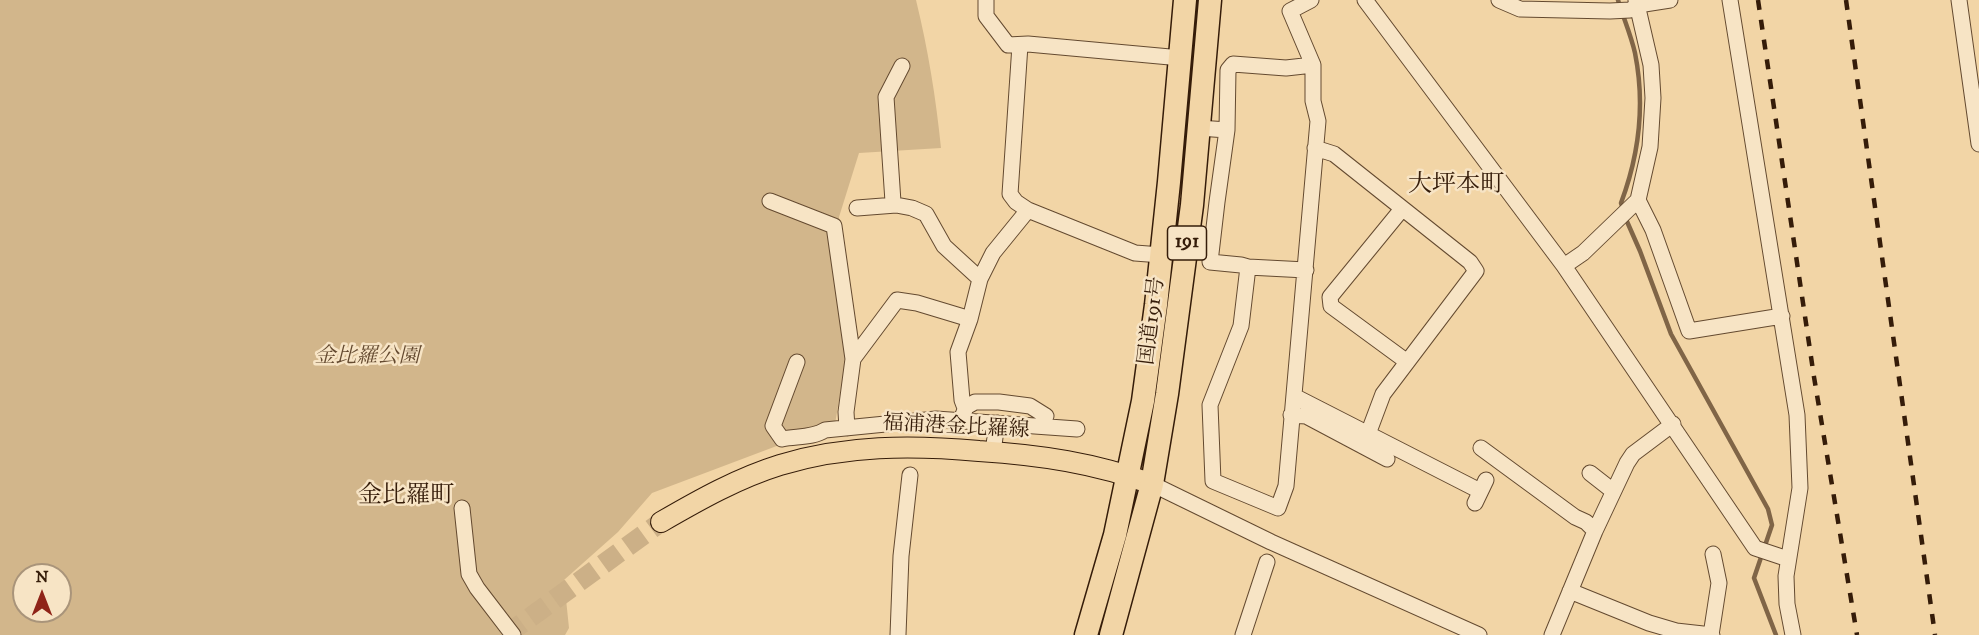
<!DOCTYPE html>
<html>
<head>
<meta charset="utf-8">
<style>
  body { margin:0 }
  #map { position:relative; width:1979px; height:635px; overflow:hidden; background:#f2d5a6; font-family:"IM FELL DW Pica",serif }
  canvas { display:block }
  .north { position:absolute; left:12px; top:563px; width:60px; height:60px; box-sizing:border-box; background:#f7e4c5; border:2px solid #a9947a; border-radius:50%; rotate:0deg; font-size:16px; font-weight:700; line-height:24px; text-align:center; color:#351c09 }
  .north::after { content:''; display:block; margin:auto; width:21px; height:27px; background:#8f2418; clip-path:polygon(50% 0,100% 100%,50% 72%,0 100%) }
</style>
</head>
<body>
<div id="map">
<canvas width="1979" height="635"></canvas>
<div class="north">N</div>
</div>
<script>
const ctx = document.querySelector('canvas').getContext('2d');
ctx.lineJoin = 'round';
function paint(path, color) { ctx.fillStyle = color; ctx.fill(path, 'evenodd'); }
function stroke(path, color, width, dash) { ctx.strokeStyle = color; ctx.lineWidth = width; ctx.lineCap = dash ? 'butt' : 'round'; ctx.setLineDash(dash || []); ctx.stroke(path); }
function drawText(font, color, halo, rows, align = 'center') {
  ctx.font = font + ' "IM FELL DW Pica","Noto Serif JP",serif'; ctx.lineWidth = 5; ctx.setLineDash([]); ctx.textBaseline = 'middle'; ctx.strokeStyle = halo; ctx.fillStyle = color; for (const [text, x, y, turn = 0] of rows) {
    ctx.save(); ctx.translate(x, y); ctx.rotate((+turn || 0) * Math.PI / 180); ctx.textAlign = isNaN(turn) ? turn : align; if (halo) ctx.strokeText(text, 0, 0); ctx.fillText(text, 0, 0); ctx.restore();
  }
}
paint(new Path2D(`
  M0,0H916C928,49 936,98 941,148L859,153L839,217L845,364L835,424L652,493L618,532L564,580L569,628L565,635H0ZM24,575H60V611H24Z`), '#d2b68b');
stroke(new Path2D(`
  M1618,0C1623,17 1631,35 1635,53C1645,103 1639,155 1621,203L1623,209
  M1625,217L1640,251L1671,334L1768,509L1772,525L1754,578L1776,635`), '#806547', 4.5);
stroke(new Path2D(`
  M506,635L661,522`), '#ccb087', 20, [20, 10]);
const minor = new Path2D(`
  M986,0V16L1008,45L1028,44L1181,58
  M1365,0L1564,266L1755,548L1788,559
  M1499,0L1520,9L1610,11L1630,10L1638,5L1670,0
  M1730,0L1797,415L1800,488L1786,576L1787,604L1793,635
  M1959,0L1979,144
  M1020,45L1010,194L1016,202L1028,210L1135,253L1161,255
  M902,66L886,97L893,202L896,205L912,208L926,214L944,246L980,279
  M1199,128L1227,130L1228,70L1233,64L1286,68L1313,65
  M1227,130L1217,202L1210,262L1241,265L1248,267L1306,270
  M1315,148L1334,154L1470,262L1476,271L1383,394L1368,434
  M1638,200L1653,230L1689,331L1782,316
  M770,201L834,226L853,359L846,412L847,428
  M857,208L896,205
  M1402,209L1330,297L1331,306L1406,361
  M1564,266L1583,253L1638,200L1650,147L1653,98L1651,65L1636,0
  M1248,267L1241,326L1210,405L1213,481L1278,508L1286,486L1318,121L1313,101V65L1290,11L1311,0
  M853,359L897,300L917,303L970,319
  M797,362L773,426L782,439C796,436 813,438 825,430L936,419L1077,429
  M1294,396L1480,491
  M965,408L962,400L958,352L970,319L980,279L993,253L1028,210
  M963,415L966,407L975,402H999L1030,406L1046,416
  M1291,415L1306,416L1387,459
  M1481,448L1575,517L1586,522L1595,531
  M993,452L997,423
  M1590,473L1613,491
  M1152,484L1271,542L1479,635
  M1475,503L1486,480
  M462,508L469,574L477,588L513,635
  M1570,591L1649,623L1676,631L1712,635
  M898,635L901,556L910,475
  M1243,635L1267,562
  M1552,635L1595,531L1627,463L1633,454L1673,424
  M1711,635L1719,583L1713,554`);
const major = new Path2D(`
  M661,522C699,500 738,478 780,465C845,445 912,445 979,451C1040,455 1095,463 1152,484`);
const highway = new Path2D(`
  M1086,635L1115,535L1143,401L1156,305L1169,182L1185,0
  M1111,635L1152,484L1167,394L1192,205L1210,0`);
stroke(minor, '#644a30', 17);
stroke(major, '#351c09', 22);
stroke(highway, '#351c09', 25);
stroke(minor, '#f7e4c5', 15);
stroke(major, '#f2d5a6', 20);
stroke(highway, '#f2d5a6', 22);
stroke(new Path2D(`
  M1758,0L1814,377L1857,635
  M1846,0L1935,635`), '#351c09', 4.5, [10, 10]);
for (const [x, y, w] of [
  [1187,243,39]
]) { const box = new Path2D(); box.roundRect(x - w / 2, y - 17, w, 34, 4.5); ctx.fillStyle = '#f7e4c5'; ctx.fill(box); stroke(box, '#351c09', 1.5); }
drawText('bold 20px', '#351c09', null, [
  ["191",1187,243]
]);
drawText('21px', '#351c09', '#f7e4c5', [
  ["国道191号",1153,321,-83],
  ["福浦港金比羅線",956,428,3]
]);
drawText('italic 21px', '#644a30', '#f7e4c5', [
  ["金比羅公園",367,358]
]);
drawText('24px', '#351c09', '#f7e4c5', [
  ["大坪本町",1456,186],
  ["金比羅町",406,497]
]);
</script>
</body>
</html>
